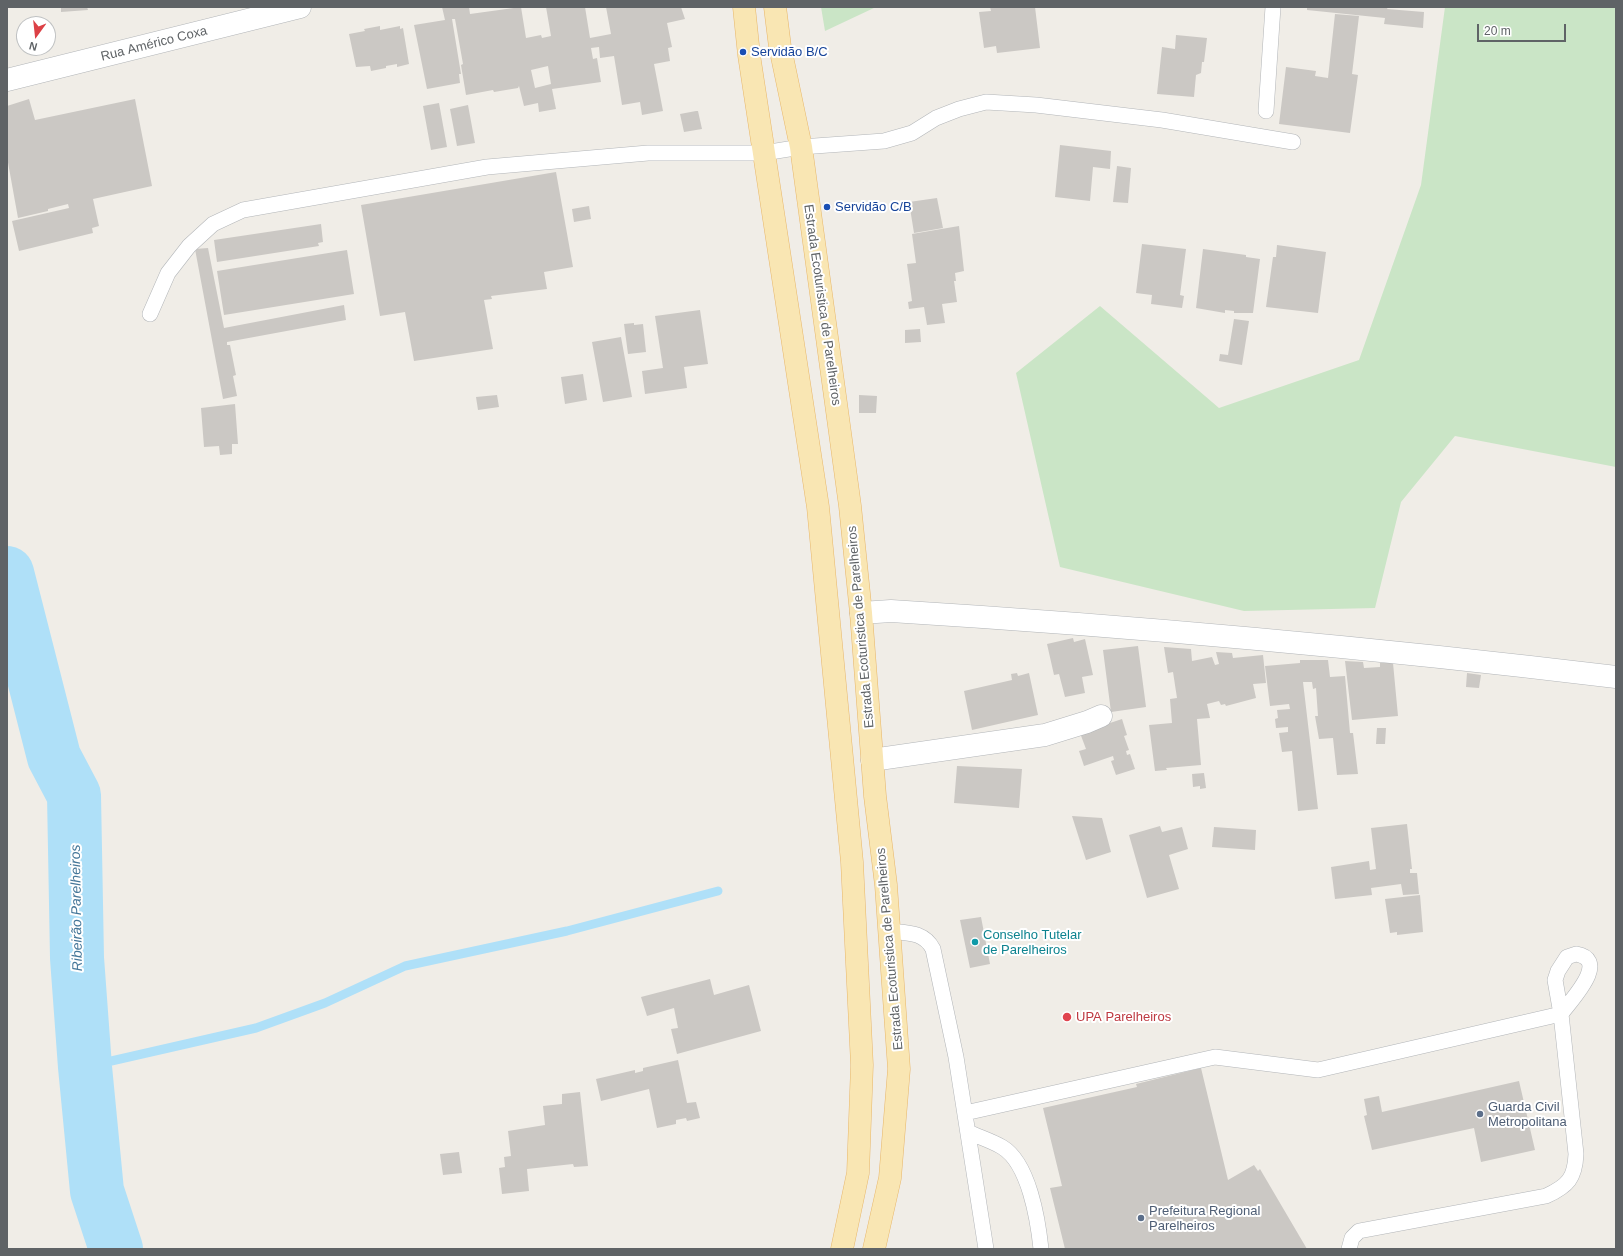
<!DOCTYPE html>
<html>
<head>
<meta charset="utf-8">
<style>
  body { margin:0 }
  #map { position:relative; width:1623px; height:1256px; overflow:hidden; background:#f0ede7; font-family:Helvetica,sans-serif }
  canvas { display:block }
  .frame { position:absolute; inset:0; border:8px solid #5f6366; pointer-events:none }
  .north { position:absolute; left:16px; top:16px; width:40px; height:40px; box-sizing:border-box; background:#fff; border:1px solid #bfc1c2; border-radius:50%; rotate:195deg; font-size:11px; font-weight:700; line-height:16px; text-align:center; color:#5f6366 }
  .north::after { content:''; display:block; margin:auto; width:14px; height:18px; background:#dc4146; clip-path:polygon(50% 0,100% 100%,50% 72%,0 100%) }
  .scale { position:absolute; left:1477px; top:24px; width:89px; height:18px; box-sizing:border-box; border:2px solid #5f6366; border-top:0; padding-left:5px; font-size:12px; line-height:14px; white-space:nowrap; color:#5f6366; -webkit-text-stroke:3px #fff; paint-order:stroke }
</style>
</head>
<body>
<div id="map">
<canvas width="1623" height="1256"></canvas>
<div class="frame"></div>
<div class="north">N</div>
<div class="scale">20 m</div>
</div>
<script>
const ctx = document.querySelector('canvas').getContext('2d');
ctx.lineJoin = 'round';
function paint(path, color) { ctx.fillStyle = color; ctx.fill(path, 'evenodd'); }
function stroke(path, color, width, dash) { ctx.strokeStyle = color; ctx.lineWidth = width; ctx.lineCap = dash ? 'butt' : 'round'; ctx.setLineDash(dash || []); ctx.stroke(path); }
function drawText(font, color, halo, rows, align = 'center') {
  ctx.font = font + ' Helvetica,sans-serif'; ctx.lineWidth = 4; ctx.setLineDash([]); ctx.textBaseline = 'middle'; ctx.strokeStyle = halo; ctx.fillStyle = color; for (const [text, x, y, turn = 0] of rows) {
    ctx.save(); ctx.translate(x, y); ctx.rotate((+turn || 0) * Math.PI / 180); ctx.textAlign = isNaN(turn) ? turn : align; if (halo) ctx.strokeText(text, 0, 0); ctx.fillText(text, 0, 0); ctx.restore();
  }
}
paint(new Path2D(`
  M821,7H876L825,31Z
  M1445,7H1616V467L1455,436L1401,502L1375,608L1244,611L1060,567L1016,373L1100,306L1219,408L1359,360L1421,185Z`), '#cae5c6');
stroke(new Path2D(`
  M85,1067L256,1028L325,1003L405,966L567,931L718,891`), '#afe0f8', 9);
stroke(new Path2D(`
  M7,573L54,757L74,795L77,958L85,1067L97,1191L116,1249`), '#afe0f8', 54);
paint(new Path2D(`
  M61,7H87L88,10L61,12Z
  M442,7H469L470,14L521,7L526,38L541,35L542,38L551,36L546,7H585L590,38L611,34L606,7H681L685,19L667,23L672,47L668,48L670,61L654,64L663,111L642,115L640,102L622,105L614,56L600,58L599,47L591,48L593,59L597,58L601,82L552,89L556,109L539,112L538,103L524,106L519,86L518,88L494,92L493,90L466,95L461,65L463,64L455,19H452L461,74H459L460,83L427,89L414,25L445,20ZM548,66L551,84L535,88L531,70Z
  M990,7H1035L1040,48L997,53L996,46L984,48L979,12L991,11Z
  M1307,7H1388L1387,9L1424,12L1423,28L1384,24L1385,18L1307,10Z
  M1335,14L1359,16L1352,74L1358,75L1350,133L1279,124L1286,67L1316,71L1315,76L1328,78Z
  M380,26V30L400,26V29L403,28L409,64L397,67V64L386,66V68L371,71L370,66L356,67L349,34L365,31L364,29Z
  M1176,35L1207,38L1204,62H1202L1201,73L1196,75L1194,97L1157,94L1162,47L1175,49Z
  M29,99L35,120L135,99L152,186L93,199L99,226L92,228L93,233L19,251L12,221L69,208L68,204L48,209V211L18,218L7,157V106Z
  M439,103L447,147L431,150L423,106Z
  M468,105L475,143L457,146L450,109Z
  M696,111H698L702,129L684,132L680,114Z
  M1060,145L1111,151L1110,169L1093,167L1090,201L1055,197Z
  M1117,166L1131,168L1128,203L1113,202Z
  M556,172L573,267L544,272L547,289L491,296L492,299L484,300L493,349L414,361L405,312L380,316L361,205Z
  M937,198L943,228L914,233L909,202Z
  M589,206L591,219L574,222L572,209Z
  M321,224L323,242L318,243L319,246L217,262L214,240Z
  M959,226L964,271L955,273L956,281H954L957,302L942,304L945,323L927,325L924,307L909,309L908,302L912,301L907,264L916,263L912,234Z
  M1142,244L1186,249L1180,295L1184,296L1182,308L1151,304L1152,295L1136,293Z
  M1277,245L1326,252L1318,313L1266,307L1273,257H1276Z
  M208,248L224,328L344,305L346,320L227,342V345H230L236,375L233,376L237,396L223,399L195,249Z
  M1203,249L1246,255V257L1260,259L1253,313H1234V311L1225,310V313L1196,308Z
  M347,250L354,294L224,315L217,271Z
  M700,310L708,364L684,367L687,388L645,394L642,371L663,368L655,316Z
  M1234,319L1249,321L1242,365L1219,361L1220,354L1228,355Z
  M634,323V325L643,324L646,352L628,354L624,324Z
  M920,329L921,342L905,343V330Z
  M621,337L632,397L603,402L592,342Z
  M583,374L587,400L565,404L561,377Z
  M497,395L499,407L478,410L476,397Z
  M859,395L877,396L876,413H859Z
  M235,404L238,444H232V454L220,455L219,446L204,447L201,408Z
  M1073,638L1074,642L1085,639L1093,675L1082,677L1085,693L1065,697L1059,674L1054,675L1047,644Z
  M1138,646L1146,707L1111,712L1103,650Z
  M1164,647L1191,649L1192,661L1212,657L1215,665L1219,664L1216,652L1232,653L1233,658L1263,655L1266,683L1253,684L1256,698L1226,706L1225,704L1221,705L1219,701L1207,704L1210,718L1197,719L1201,765L1166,768L1167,770L1155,771L1149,725L1172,723L1170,699L1177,698L1173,672L1168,673Z
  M1300,660H1328L1330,677L1345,676L1350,733H1353L1358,774L1337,775L1333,738L1319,739L1315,716H1318L1316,688L1313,689L1312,682H1303L1318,809L1298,811L1292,751L1282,752L1279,733L1288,732V727L1276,728L1275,719L1278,718L1277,710L1290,709L1289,704L1270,706L1265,666L1300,663Z
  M1345,661L1363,662L1364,668L1380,667V663H1393L1398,716L1352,720Z
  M1017,673L1018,676L1029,673L1038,715L972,730L964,691L1012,680L1011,674Z
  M1467,673L1481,675L1479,688L1466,687Z
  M1122,719L1127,735L1124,736L1129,750L1126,751L1127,755L1130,754L1135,769L1116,775L1111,761L1114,760L1113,756L1084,766L1079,751L1086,749L1080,733Z
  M1377,728H1386L1385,744H1376Z
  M957,766L1022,769L1019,808L954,803Z
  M1204,773L1206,788L1200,789V786L1193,787L1192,774Z
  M1072,816L1102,818L1111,852L1086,860Z
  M1407,824L1412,869H1410V873H1417L1419,894L1403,895L1401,884L1371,888L1372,895L1335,899L1331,867L1369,861L1370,870L1376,869L1371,828Z
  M1160,826L1162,832L1182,827L1188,849L1169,855L1179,889L1147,898L1129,835Z
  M1214,827L1256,830L1255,850L1212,847Z
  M1420,895L1423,932L1397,935V932L1390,933L1385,899Z
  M981,917L990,964L970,968L960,920Z
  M710,979L714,995L749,985L761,1031L677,1054L671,1029L678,1028L674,1008L647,1016L641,997Z
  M678,1060L687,1103L696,1102L700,1118L687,1121L686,1118L676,1120V1124L657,1128L649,1089L601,1101L596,1079L635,1070V1073L643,1071V1068Z
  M1201,1068L1228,1180L1254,1165L1258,1171L1260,1169L1307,1249H1065L1050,1188L1062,1186L1043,1108L1137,1087L1136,1084Z
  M1519,1081L1535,1150L1481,1162L1474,1128L1372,1150L1364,1116L1367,1115L1364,1099L1379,1096L1382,1112Z
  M580,1092L588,1166L574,1167L573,1164L527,1169L529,1191L502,1194L499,1168L505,1167L504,1157L511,1156L508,1131L545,1125L543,1106L562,1104V1094Z
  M459,1152L462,1173L443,1175L440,1154Z`), '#cbc8c4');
const lane = new Path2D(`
  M1266,111L1273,7
  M150,314L168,273L189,246L213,224L243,210L487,167L648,153H764L801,147L884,141L912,133L936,118L959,109L986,102L1036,105L1162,120L1293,142
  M890,931C908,933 924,932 933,949L956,1057L986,1249
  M965,1113L1215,1057L1318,1070L1561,1014C1570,1001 1611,960 1576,954L1567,957L1558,971L1555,980L1561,1014L1576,1154C1575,1178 1568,1186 1546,1196L1359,1231L1352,1238L1349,1249
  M968,1132C979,1137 992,1141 1002,1147C1029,1163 1038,1220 1041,1249`);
const street = new Path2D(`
  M7,80L300,7
  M861,613L891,611C1133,626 1375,648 1616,677
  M872,760L1045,735L1087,722L1101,716`);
const primary = new Path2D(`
  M744,7L749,55L818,507L852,862L862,1065L858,1173L842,1249
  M775,7L780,47L801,147L850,506L861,613L875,796L886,885L899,1069L890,1178L874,1249`);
stroke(lane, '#b2b5b8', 16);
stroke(street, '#b2b5b8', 23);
stroke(primary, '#e7b669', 23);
stroke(lane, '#fff', 15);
stroke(street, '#fff', 22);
stroke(primary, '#f9e6b3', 22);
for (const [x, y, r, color] of [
  [743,52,4,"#1a4fb4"],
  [827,207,4,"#1a4fb4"],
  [975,942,4,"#0f9aa8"],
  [1067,1017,5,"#e0444e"],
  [1480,1114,4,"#5c6f8a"],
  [1141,1218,4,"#5c6f8a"]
]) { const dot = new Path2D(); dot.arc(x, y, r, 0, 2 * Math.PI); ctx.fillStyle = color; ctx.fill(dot); stroke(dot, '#fff', 1.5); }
drawText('13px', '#5f6366', '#fff', [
  ["Rua Américo Coxa",154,44,-14],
  ["Estrada Ecoturistica de Parelheiros",822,305,82],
  ["Estrada Ecoturistica de Parelheiros",861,627,-95],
  ["Estrada Ecoturistica de Parelheiros",890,949,-95]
]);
drawText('13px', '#164399', '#fff', [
  ["Servidão B/C",751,52],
  ["Servidão C/B",835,207]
], 'left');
drawText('13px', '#0d838f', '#fff', [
  ["Conselho Tutelar",983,935],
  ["de Parelheiros",983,950]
], 'left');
drawText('13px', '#be3a42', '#fff', [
  ["UPA Parelheiros",1076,1017]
], 'left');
drawText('13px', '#4e5e75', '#fff', [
  ["Guarda Civil",1488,1107],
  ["Metropolitana",1488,1122],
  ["Prefeitura Regional",1149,1211],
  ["Parelheiros",1149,1226]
], 'left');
drawText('italic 14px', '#457799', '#fff', [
  ["Ribeirão Parelheiros",77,908,-91]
]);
</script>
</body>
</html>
